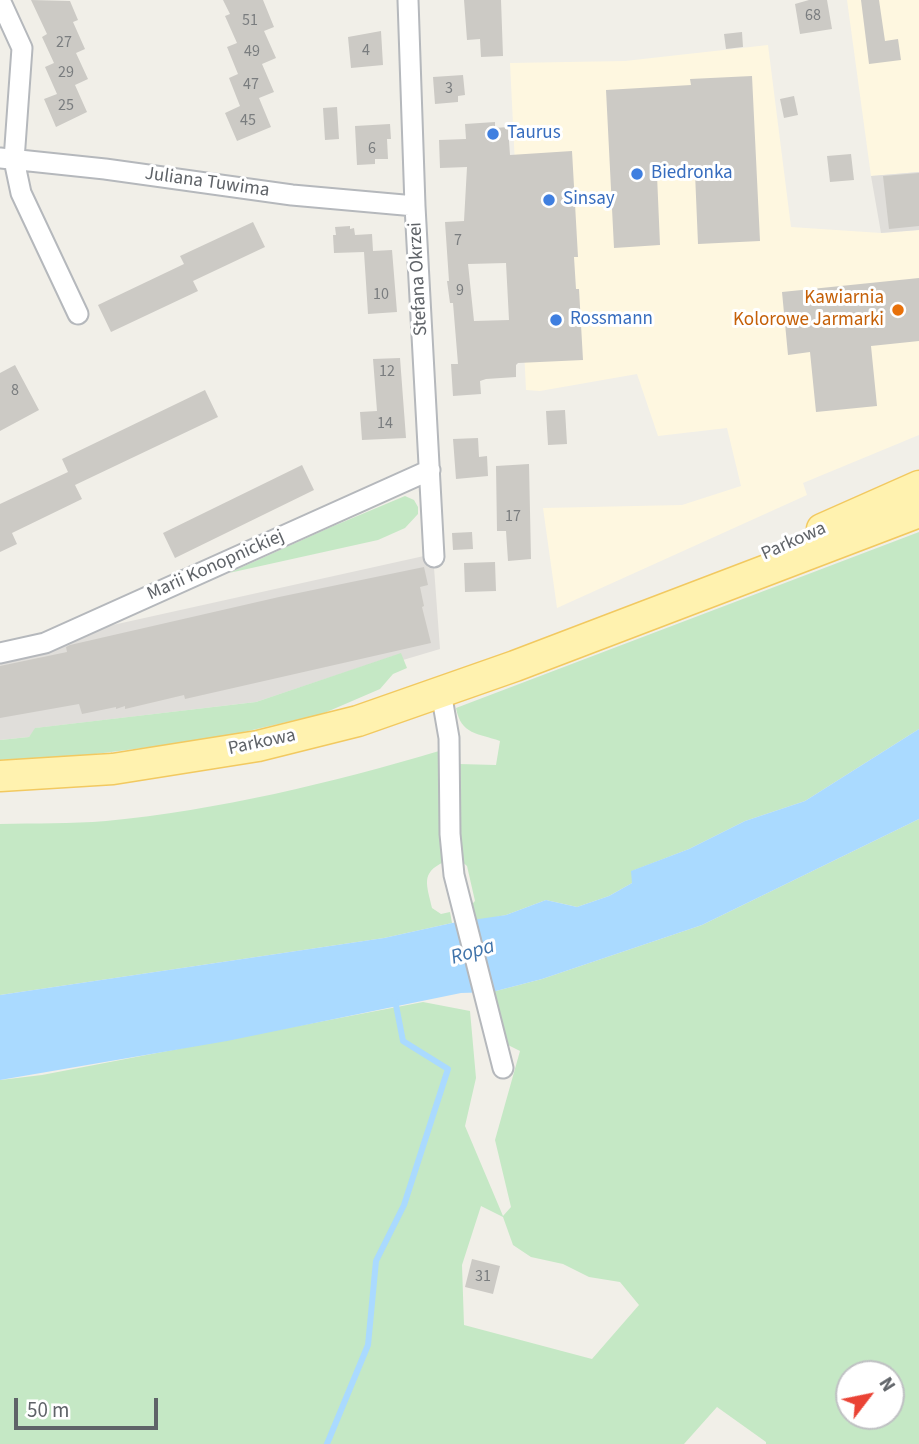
<!DOCTYPE html>
<html>
<head>
<meta charset="utf-8">
<style>
  body { margin:0 }
  #map { position:relative; width:919px; height:1444px; overflow:hidden; background:#f1efe8; font-family:"Source Sans 3",sans-serif }
  canvas { display:block }
  .north { position:absolute; left:835px; top:1360px; width:70px; height:70px; box-sizing:border-box; background:#fff; border:2px solid #bfc1c3; border-radius:50%; rotate:58deg; font-size:19px; font-weight:700; line-height:28px; text-align:center; color:#5f6368 }
  .north::after { content:''; display:block; margin:auto; width:24px; height:32px; background:#ea4335; clip-path:polygon(50% 0,100% 100%,50% 72%,0 100%) }
  .scale { position:absolute; left:14px; top:1398px; width:144px; height:32px; box-sizing:border-box; border:4px solid #5f6368; border-top:0; padding-left:9px; font-size:21px; line-height:24px; white-space:nowrap; color:#5f6368; -webkit-text-stroke:5px #fff; paint-order:stroke }
</style>
</head>
<body>
<div id="map">
<canvas width="919" height="1444"></canvas>
<div class="north">N</div>
<div class="scale">50 m</div>
</div>
<script>
const ctx = document.querySelector('canvas').getContext('2d');
ctx.lineJoin = 'round';
function paint(path, color) { ctx.fillStyle = color; ctx.fill(path, 'evenodd'); }
function stroke(path, color, width, dash) { ctx.strokeStyle = color; ctx.lineWidth = width; ctx.lineCap = dash ? 'butt' : 'round'; ctx.setLineDash(dash || []); ctx.stroke(path); }
function drawText(font, color, halo, rows, align = 'center') {
  ctx.font = font + ' "Source Sans 3",sans-serif'; ctx.lineWidth = 6; ctx.setLineDash([]); ctx.textBaseline = 'middle'; ctx.strokeStyle = halo; ctx.fillStyle = color; for (const [text, x, y, turn = 0] of rows) {
    ctx.save(); ctx.translate(x, y); ctx.rotate((+turn || 0) * Math.PI / 180); ctx.textAlign = isNaN(turn) ? turn : align; if (halo) ctx.strokeText(text, 0, 0); ctx.fillText(text, 0, 0); ctx.restore();
  }
}
paint(new Path2D(`
  M847,0H919V172L871,176Z
  M768,45L791,227L881,233L919,230V435L803,483L807,495L557,608L543,508L682,505L741,486L727,428L658,436L637,374L540,391L526,390L510,63L625,61Z`), '#fef7e0');
paint(new Path2D(`
  M919,172V230L881,233L871,176Z
  M433,554L440,649L403,660L400,654L256,702L36,728L29,737L0,740V650Z`), '#e0deda');
paint(new Path2D(`
  M405,496L414,500L418,507V514L405,528L378,540L229,573L331,527Z
  M919,532V729L805,801L745,821L689,849L632,871V883L609,896L577,907L546,900L506,915L472,922L470,906L475,901L467,866L459,859V764L496,765L500,741C478,733 461,735 456,708Z
  M401,653L407,668L393,674L380,689L322,714L213,739L64,758L0,760V740L29,737L35,728L256,702Z
  M439,751L444,862C420,873 427,885 432,908L441,914L450,912L452,923L384,938L0,995V824C35,823 71,824 106,821C219,810 331,783 439,751Z
  M919,819V1444H766V1442L717,1407L684,1444H0V1080L42,1075L423,1002L470,1011L476,1078L465,1126L503,1216L511,1207L495,1140L520,1051L506,1044L492,992L542,979L702,925ZM481,1206L503,1217L513,1245L531,1257L563,1264L589,1277L620,1282L639,1305L592,1359L464,1325L462,1265ZM849,1374H891V1416H849Z`), '#c5e8c5');
paint(new Path2D(`
  M919,729V819L702,925L542,979L492,992L461,993L227,1041L0,1080V995L384,938L452,923L506,915L546,900L577,907L609,896L632,883L631,871L689,849L745,821L805,801Z`), '#aadaff');
stroke(new Path2D(`
  M327,1444L368,1345L376,1261L404,1205L448,1069L403,1041L395,1000`), '#aadaff', 6);
paint(new Path2D(`
  M31,0L70,1L78,20L73,22L85,49L76,53L88,79L75,85L87,112L56,127L44,99L57,94L45,67L54,63L42,37L47,34Z
  M223,0H263L274,27L264,31L276,58L262,64L274,92L259,98L271,127L237,141L225,113L240,106L229,78L238,74L227,47L237,43L225,16L230,14Z
  M464,0H501L503,56L481,57L480,39L467,40Z
  M809,0H827L832,29L800,34L795,4Z
  M861,0H879L885,41L898,39L901,60L869,64Z
  M381,31L383,65L351,68L348,37Z
  M742,32L743,47L726,49L724,34Z
  M463,75L465,95L458,96V102L435,104L433,77Z
  M752,76L760,241L698,244L695,173L657,175L660,245L614,248L606,90L691,85L690,79Z
  M794,96L798,115L784,118L780,99Z
  M337,107L339,139L325,140L323,108Z
  M495,122V128L508,127L510,155L572,151L578,257H574L576,289H579L583,360L518,363L516,365V377L486,379L480,381L481,394L453,396L451,364H458L453,303H450L447,281H449L445,222L464,221L467,167L440,168L439,140L466,139L465,124ZM506,263L509,320L474,321L468,264Z
  M390,124L391,139H387L388,159H375V164L357,165L355,126Z
  M851,154L854,180L830,182L827,156Z
  M919,173V226L889,229L883,176Z
  M253,222L265,247L193,281L198,291L111,332L98,305L184,264L180,256Z
  M350,226V229L354,228L355,235L372,234L373,251L392,250L397,312L368,314L364,252L334,253L333,235H336L335,227Z
  M919,278V341L871,346L877,406L816,412L810,352L788,355L782,292Z
  M400,358L406,438L362,440L360,412L377,411L373,359Z
  M15,365L39,410L0,431V373Z
  M205,390L218,417L75,485L82,499L12,533L17,544L0,552V504L68,472L62,459Z
  M565,410L567,444L548,445L546,411Z
  M478,438L479,457L487,456L488,476L456,479L453,439Z
  M529,464L531,559L508,561L506,531H497L496,466Z
  M302,465L314,490L175,558L163,533Z
  M472,532L473,549L453,550L452,533Z
  M495,562L496,591L465,592L464,563Z
  M424,567L428,585L420,587L424,606L422,607L431,643L185,699L184,695L125,709V706L116,709V707L82,714L79,704L0,718V666L67,652L66,647L70,645L279,597Z
  M472,1259L500,1266L493,1294L465,1287Z`), '#cccac5');
const minor = new Path2D(`
  M0,0L22,48L14,160L21,193L78,314
  M408,0L415,206L434,557
  M0,158L105,169L292,195L415,206
  M0,653L45,643L430,470
  M441,692L449,738L450,834L454,875L503,1068`);
const primary = new Path2D(`
  M822,529L919,486
  M0,776L113,769L258,746L358,721L515,666L919,512`);
stroke(minor, '#b5b8bc', 23);
stroke(primary, '#f2c960', 33);
stroke(minor, '#fff', 19);
stroke(primary, '#fff2af', 30);
for (const [x, y, r, color] of [
  [493,134,7,"#3f7fe0"],
  [637,174,7,"#3f7fe0"],
  [549,200,7,"#3f7fe0"],
  [898,310,7,"#e8710a"],
  [556,320,7,"#3f7fe0"]
]) { const dot = new Path2D(); dot.arc(x, y, r, 0, 2 * Math.PI); ctx.fillStyle = color; ctx.fill(dot); stroke(dot, '#fff', 2.5); }
drawText('16px', '#7a7d7f', null, [
  ["68",813,16],
  ["51",250,21],
  ["27",64,43],
  ["4",366,51],
  ["49",252,52],
  ["29",66,73],
  ["47",251,85],
  ["3",449,89],
  ["25",66,106],
  ["45",248,121],
  ["6",372,149],
  ["7",458,241],
  ["9",460,291],
  ["10",381,295],
  ["12",387,372],
  ["8",15,391],
  ["14",385,424],
  ["17",513,517],
  ["31",483,1277]
]);
drawText('19px', '#366cbe', '#fff', [
  ["Taurus",507,134],
  ["Biedronka",651,174],
  ["Sinsay",563,200],
  ["Rossmann",570,320]
], 'left');
drawText('19px', '#5f6368', '#fff', [
  ["Juliana Tuwima",207,183,8],
  ["Stefana Okrzei",419,279,-93],
  ["Parkowa",794,542,-24],
  ["Marii Konopnickiej",216,566,-24],
  ["Parkowa",262,743,-12]
]);
drawText('19px', '#c56008', '#fff', [
  ["Kawiarnia",884,299],
  ["Kolorowe Jarmarki",884,321]
], 'right');
drawText('italic 21px', '#4174aa', '#fff', [
  ["Ropa",473,953,-17]
]);
</script>
</body>
</html>
